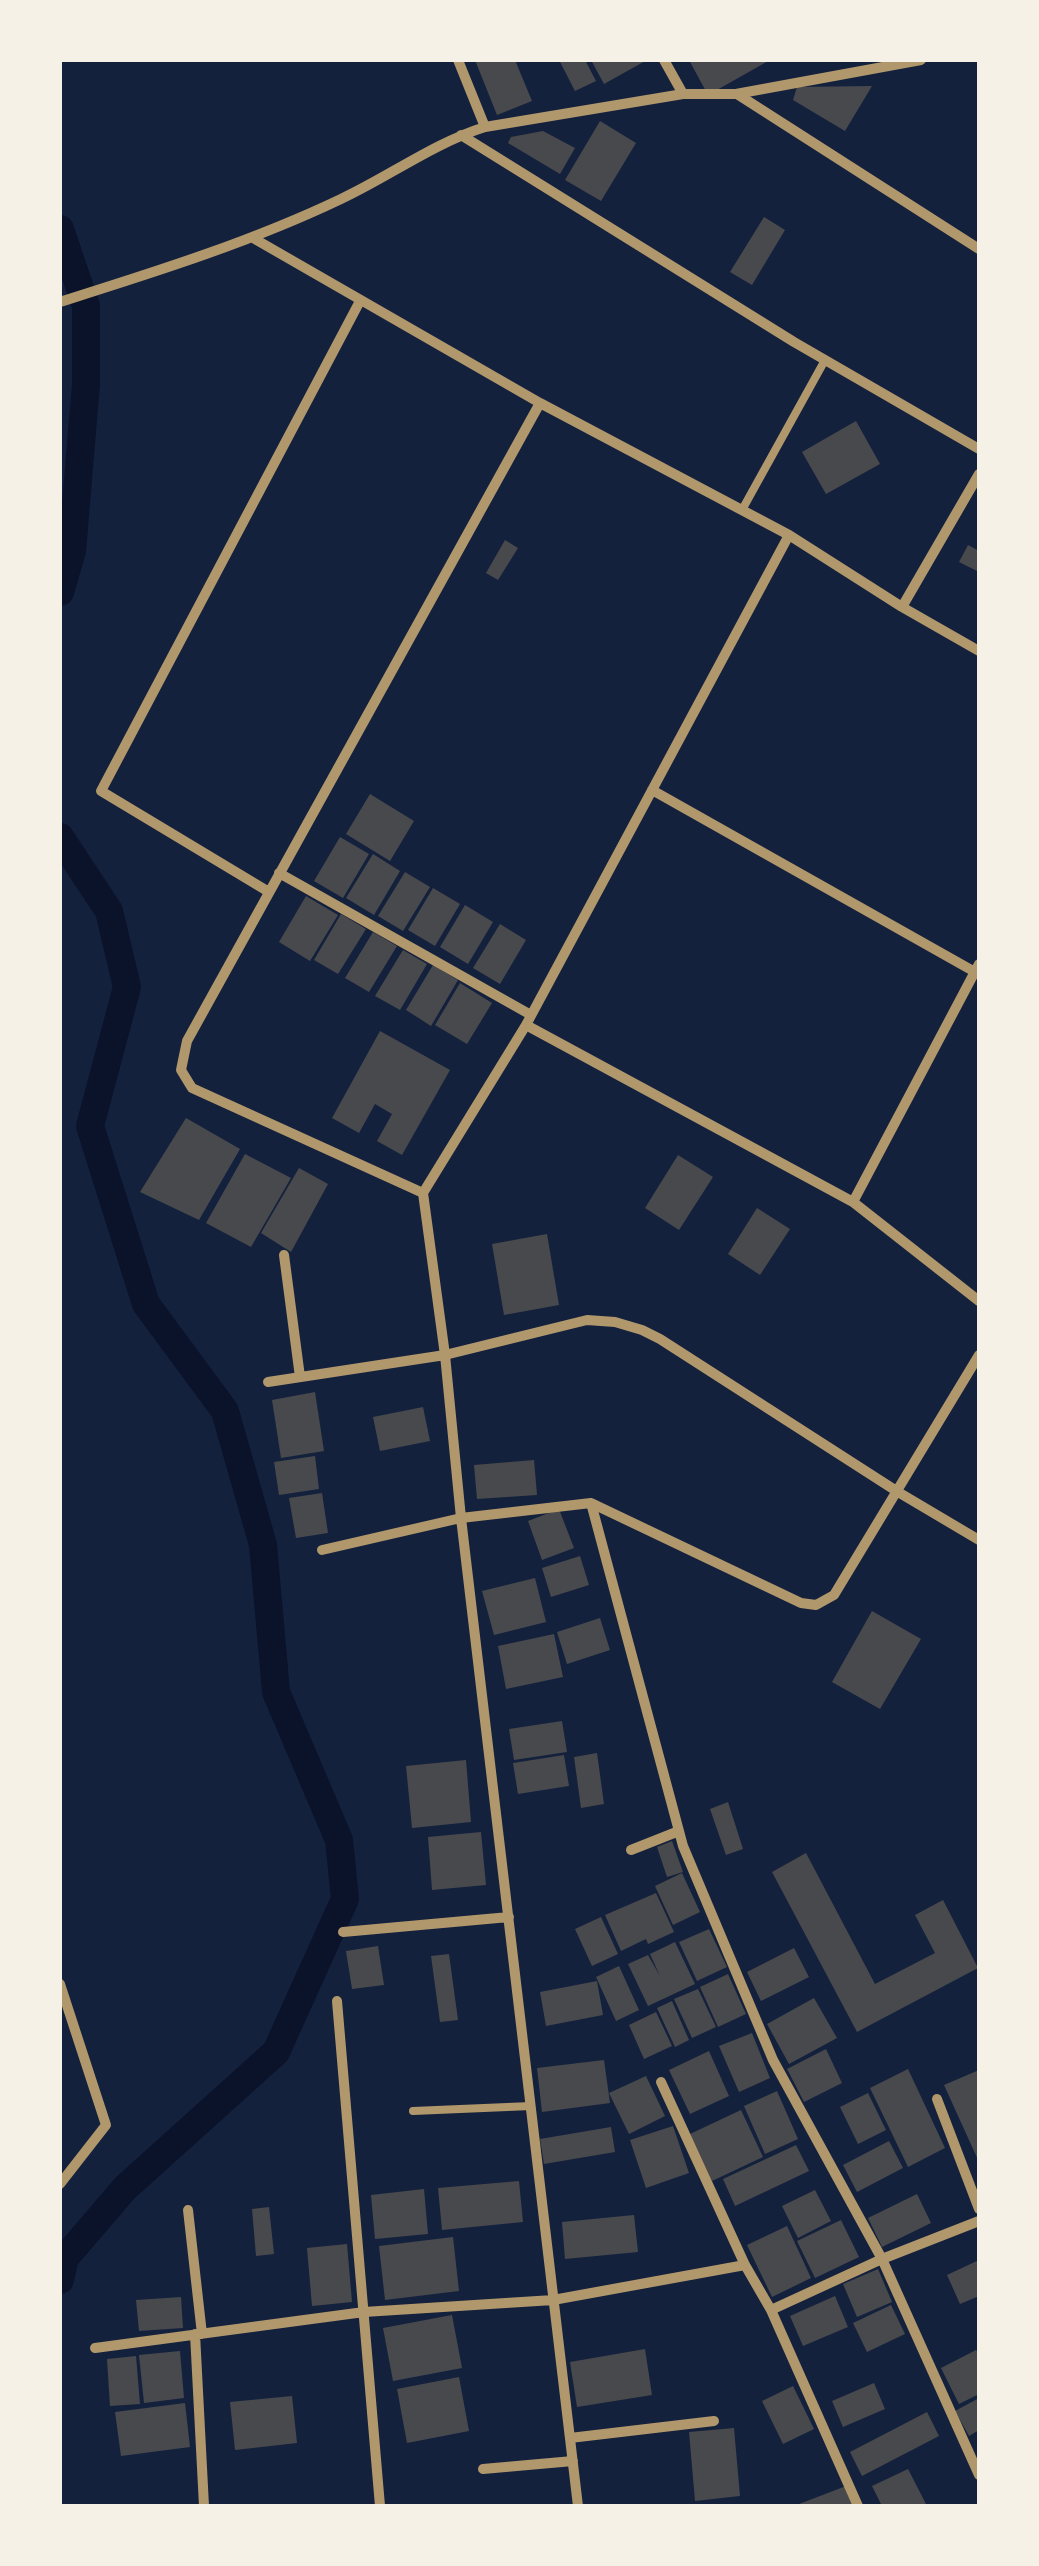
<!DOCTYPE html>
<html>
<head>
<meta charset="utf-8">
<style>
  body { margin:0 }
  #map { position:relative; width:1039px; height:2566px; overflow:hidden; background:#14213d; font-family:"DM Sans",sans-serif }
  canvas { display:block }
  .frame { position:absolute; inset:0; border:62px solid #f6f1e7; pointer-events:none }
</style>
</head>
<body>
<div id="map">
<canvas width="1039" height="2566"></canvas>
<div class="frame"></div>
</div>
<script>
const ctx = document.querySelector('canvas').getContext('2d');
ctx.lineJoin = 'round';
function stroke(path, color, width, dash) { ctx.strokeStyle = color; ctx.lineWidth = width; ctx.lineCap = dash ? 'butt' : 'round'; ctx.setLineDash(dash || []); ctx.stroke(path); }
function paint(path, color) { ctx.fillStyle = color; ctx.fill(path, 'evenodd'); }
stroke(new Path2D(`
  M60,229L86,306V384L72,551L60,592
  M60,837L109,911L127,987L90,1126L146,1304L225,1411L263,1545L276,1692L339,1840L345,1899L276,2052L125,2188L65,2258L60,2280`), '#0b132b', 28);
paint(new Path2D(`
  M475,60H515L532,101L497,115Z
  M559,60H585L596,81L575,91Z
  M591,60H647L604,84Z
  M689,60H770L708,95Z
  M872,86L845,131L793,100L797,87Z
  M600,121L636,143L601,201L565,180Z
  M543,131L575,148L560,174L508,143L511,137Z
  M764,217L785,230L752,285L730,272Z
  M856,421L880,464L826,494L802,452Z
  M505,540L518,548L498,580L486,573Z
  M968,545L979,551V572L959,562Z
  M370,794L414,821L390,861L346,834Z
  M340,837L369,854L343,898L314,881Z
  M373,854L400,871L374,915L346,898Z
  M405,872L430,887L403,931L378,916Z
  M433,888L460,904L435,946L408,930Z
  M306,896L338,915L310,961L279,942Z
  M465,905L493,922L468,964L440,947Z
  M341,914L366,929L338,974L314,960Z
  M500,924L526,940L500,984L473,968Z
  M373,932L397,946L369,992L345,978Z
  M403,950L427,964L400,1010L375,996Z
  M433,965L458,980L431,1026L406,1010Z
  M460,983L492,1003L467,1044L435,1025Z
  M380,1031L450,1070L402,1155L377,1141L392,1114L375,1104L359,1133L332,1118Z
  M186,1118L240,1149L199,1220L140,1192Z
  M245,1154L291,1178L251,1247L206,1223Z
  M678,1155L713,1177L679,1230L645,1208Z
  M299,1168L328,1184L291,1252L261,1233Z
  M757,1208L790,1229L760,1275L728,1254Z
  M547,1234L559,1305L504,1315L492,1244Z
  M315,1392L324,1451L281,1458L272,1400Z
  M423,1407L430,1441L380,1451L373,1417Z
  M315,1456L319,1489L279,1495L274,1462Z
  M534,1460L537,1495L477,1499L474,1465Z
  M322,1493L328,1533L296,1538L289,1498Z
  M559,1509L574,1548L542,1560L528,1521Z
  M580,1556L589,1585L551,1597L542,1568Z
  M535,1578L546,1622L494,1635L482,1591Z
  M872,1611L921,1639L880,1709L832,1682Z
  M600,1618L610,1650L567,1664L557,1632Z
  M554,1634L563,1677L506,1689L498,1646Z
  M562,1721L567,1752L514,1760L509,1729Z
  M597,1753L604,1804L581,1808L574,1757Z
  M564,1755L569,1786L518,1794L513,1763Z
  M466,1760L471,1822L412,1828L406,1766Z
  M728,1802L743,1849L726,1855L710,1809Z
  M481,1832L486,1885L432,1890L428,1837Z
  M672,1841L683,1872L667,1877L657,1847Z
  M806,1853L875,1984L935,1953L915,1915L943,1900L978,1968L857,2032L772,1872Z
  M682,1873L700,1912L673,1925L655,1886Z
  M656,1893L674,1932L648,1944L646,1939L621,1951L605,1915Z
  M601,1917L618,1954L592,1966L575,1929Z
  M709,1929L727,1967L697,1981L679,1942Z
  M675,1942L695,1984L648,2006L628,1964L648,1955L660,1976L650,1954Z
  M378,1946L384,1985L352,1989L346,1951Z
  M794,1948L809,1977L761,2001L747,1972Z
  M449,1954L458,2020L440,2022L431,1956Z
  M619,1966L639,2010L616,2021L596,1977Z
  M728,1974L746,2014L718,2027L700,1987Z
  M597,1981L603,2015L546,2026L540,1992Z
  M698,1989L716,2027L692,2038L674,1999Z
  M814,1998L837,2038L789,2064L767,2024Z
  M672,2001L689,2040L675,2047L657,2008Z
  M656,2012L672,2046L644,2059L629,2025Z
  M752,2033L770,2078L739,2092L719,2046Z
  M826,2049L842,2083L804,2102L787,2069Z
  M709,2051L729,2096L690,2114L669,2070Z
  M604,2060L610,2103L542,2112L537,2068Z
  M908,2069L945,2148L908,2167L870,2088Z
  M979,2070V2162L944,2085Z
  M646,2076L665,2116L629,2134L609,2093Z
  M777,2091L798,2139L765,2154L744,2106Z
  M868,2093L886,2130L858,2144L840,2107Z
  M741,2110L763,2157L712,2181L690,2134Z
  M673,2126L689,2173L646,2188L630,2140Z
  M611,2127L615,2152L544,2164L540,2139Z
  M889,2141L903,2168L857,2192L843,2165Z
  M796,2145L809,2171L735,2206L723,2179Z
  M519,2181L523,2222L442,2230L438,2188Z
  M424,2189L428,2234L375,2239L371,2195Z
  M815,2190L831,2221L798,2238L782,2206Z
  M917,2194L931,2223L882,2247L868,2218Z
  M269,2207L274,2254L256,2256L252,2209Z
  M634,2215L638,2252L565,2259L562,2222Z
  M841,2220L859,2257L815,2278L797,2241Z
  M787,2226L811,2278L772,2297L747,2245Z
  M453,2237L459,2291L385,2300L379,2246Z
  M347,2244L352,2302L312,2306L307,2248Z
  M979,2260V2296L960,2304L947,2275Z
  M878,2269L892,2302L857,2317L843,2284Z
  M835,2296L848,2327L803,2346L790,2316Z
  M181,2297L183,2328L139,2331L136,2300Z
  M891,2305L905,2334L867,2352L853,2323Z
  M452,2315L462,2368L393,2381L383,2328Z
  M645,2349L652,2395L577,2407L570,2362Z
  M976,2350L979,2355V2394L959,2404L941,2368Z
  M180,2351L184,2398L144,2403L139,2355Z
  M136,2356L140,2404L110,2406L107,2359Z
  M459,2377L469,2431L407,2443L397,2389Z
  M874,2383L885,2409L843,2427L832,2401Z
  M793,2386L814,2429L783,2444L762,2401Z
  M292,2396L297,2443L235,2450L230,2402Z
  M979,2398V2430L969,2436L955,2411Z
  M185,2403L190,2447L121,2456L115,2412Z
  M927,2412L939,2436L862,2476L850,2452Z
  M734,2428L740,2496L695,2501L689,2432Z
  M908,2469L927,2506H882L872,2486Z
  M846,2486L853,2506H794Z`), '#48494c');
stroke(new Path2D(`
  M742,510L825,360
  M413,2111L531,2106`), '#b1986c', 8);
stroke(new Path2D(`
  M458,60L485,127
  M664,60L683,94
  M737,94L979,249
  M461,135L794,342L979,449
  M253,238L540,403L789,535L902,607L979,651
  M60,302C155,272 251,242 341,199C390,176 434,143 485,127L683,94H736L921,60
  M789,535L526,1025L853,1202L979,1301
  M902,607L979,474
  M652,790L975,972
  M279,873L531,1015
  M269,892L101,791L360,301
  M526,1025L423,1193L445,1355L461,1518L578,2506
  M423,1193L192,1088L181,1070L187,1041L540,403
  M853,1202L979,964
  M284,1255L300,1377
  M268,1382L445,1355L587,1320L615,1322L642,1330L660,1339L898,1492L979,1540
  M591,1503L683,1846L773,2060L882,2259L771,2310
  M322,1550L461,1518L591,1503L801,1603L816,1605L834,1595L979,1355
  M631,1850L679,1831
  M343,1932L509,1917
  M60,1984L106,2125L60,2184
  M337,2001L380,2506
  M661,2082L745,2265L771,2310L858,2506
  M937,2099L979,2209
  M188,2210L202,2334
  M979,2221L882,2259L979,2475
  M195,2334L204,2506
  M95,2348L364,2312L553,2300L745,2265
  M570,2438L714,2421
  M483,2469L573,2461`), '#b1986c', 10);
</script>
</body>
</html>
